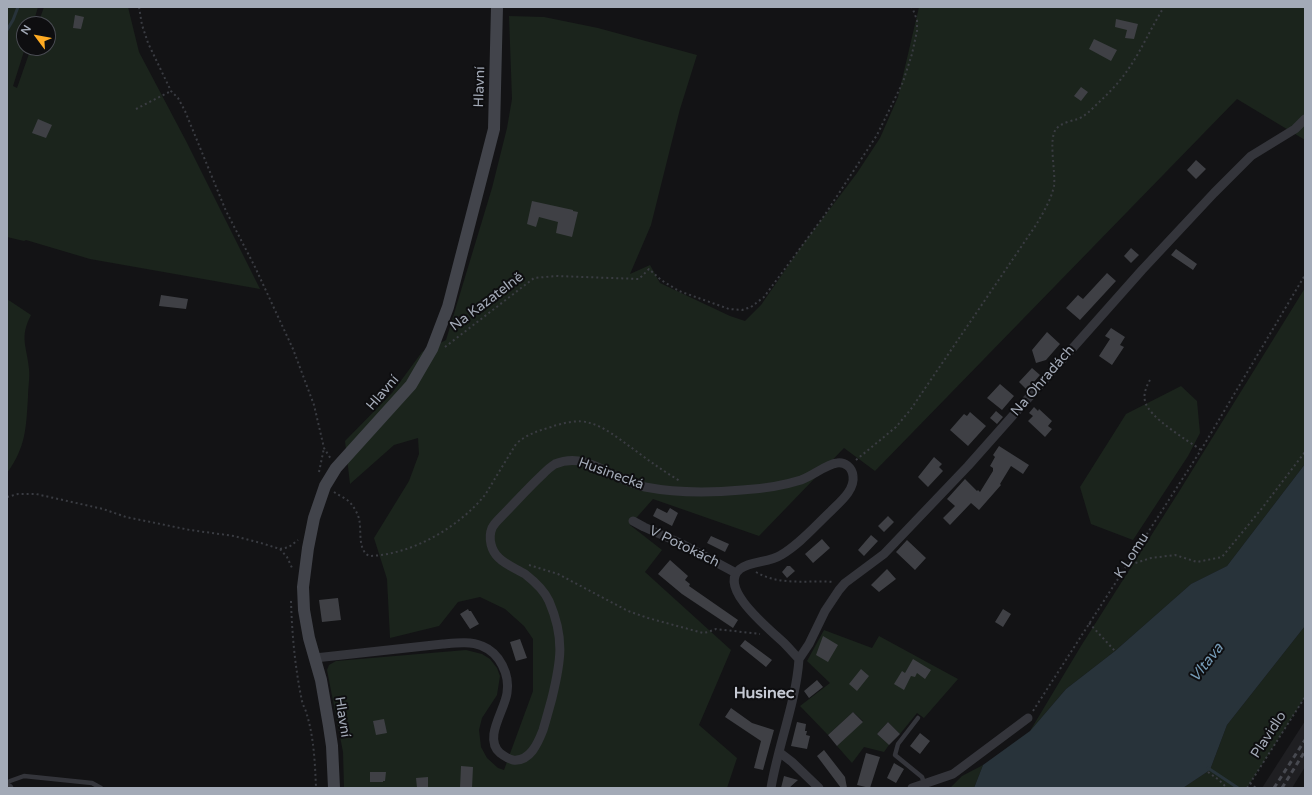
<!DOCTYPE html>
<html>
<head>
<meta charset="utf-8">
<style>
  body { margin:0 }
  #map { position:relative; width:1312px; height:795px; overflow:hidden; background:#131315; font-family:"Varela Round",sans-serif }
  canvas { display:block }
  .frame { position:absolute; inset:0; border:8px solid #a3aab7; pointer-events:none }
  .north { position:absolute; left:16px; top:16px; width:40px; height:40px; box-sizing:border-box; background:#0e0e10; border:1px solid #4a4c53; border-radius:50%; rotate:302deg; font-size:11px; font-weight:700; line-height:16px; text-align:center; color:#a3aab7 }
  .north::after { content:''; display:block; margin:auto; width:14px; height:18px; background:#ffab22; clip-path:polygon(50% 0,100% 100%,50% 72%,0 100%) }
</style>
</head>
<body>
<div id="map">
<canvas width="1312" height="795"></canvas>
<div class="frame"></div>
<div class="north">N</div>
</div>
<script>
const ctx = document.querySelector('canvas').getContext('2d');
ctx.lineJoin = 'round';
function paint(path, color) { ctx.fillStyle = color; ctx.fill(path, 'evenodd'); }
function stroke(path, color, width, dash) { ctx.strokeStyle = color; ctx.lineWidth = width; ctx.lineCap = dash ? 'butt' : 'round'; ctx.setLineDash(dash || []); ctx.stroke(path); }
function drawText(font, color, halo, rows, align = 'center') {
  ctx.font = font + ' "Varela Round",sans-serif'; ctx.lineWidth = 4; ctx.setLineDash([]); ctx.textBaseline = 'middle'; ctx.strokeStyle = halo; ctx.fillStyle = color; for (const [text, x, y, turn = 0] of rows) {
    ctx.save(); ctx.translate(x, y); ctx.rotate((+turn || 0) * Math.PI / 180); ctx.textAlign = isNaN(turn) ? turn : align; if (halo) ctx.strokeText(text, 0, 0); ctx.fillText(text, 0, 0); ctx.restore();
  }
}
paint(new Path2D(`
  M1305,721V767L1292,788H1262Z`), '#1f1f22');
paint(new Path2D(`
  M7,7H38L33,24H24V48H25L13,86L17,88L31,48H48V24H38L44,7H128L139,52L186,141L260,289L90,259L26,240L24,241L7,237Z
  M919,7H1305V140L1237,99L875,471L844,448L759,536L653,499L630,525L662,550L645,572L731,650L699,725L737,758L727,788H344L343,752L327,670L329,665L336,661L466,650L482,654L490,659L497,668L500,676L497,695L482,718L479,730L481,747L487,758L498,768L504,770L533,691V639L524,626L505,609L480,597L458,602L439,626L390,638L387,579L374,538L409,481L419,454L418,438L394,445L350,484L345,441L392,393L422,352L446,340L492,188L507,128L512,99L509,16L544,17L598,28L697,55L680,109L651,225L630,274L650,265L660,283L730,316L745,321L761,305L801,247L857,173L880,138L898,97Z
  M1305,288V464L1227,566L1191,584L1115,651L1066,689L1030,731L1081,646L1180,490Z
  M7,299L31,315C19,338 27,346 29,369C30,378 28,388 28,397C26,428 26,447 7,473Z
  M1181,386L1197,401L1200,433L1188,456L1133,540L1091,524L1080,487L1126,414Z
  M1305,626V697L1247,788H1183L1210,770L1227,725Z
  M824,630L872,648L879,636L958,679L924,718L917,713L900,734L888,722L877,734L889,745L884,752L864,747L852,763L837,746L863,721L853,712L828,735L800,706L830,683L807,661Z
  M983,765L974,788H950L962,776Z`), '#1b241c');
paint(new Path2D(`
  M1305,464V626L1227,725L1210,770L1183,788H974L983,765L1030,731L1066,689L1115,651L1191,584L1227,566Z`), '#28333a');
stroke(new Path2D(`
  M7,30L13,20L18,7
  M1208,768L1238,788`), '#28333a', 3);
paint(new Path2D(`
  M75,15L84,17L81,29L73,28Z
  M1116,19L1138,24L1134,39L1125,38L1127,30L1115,27Z
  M1094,39L1117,50L1111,61L1089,49Z
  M1081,87L1088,92L1081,101L1074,96Z
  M38,119L52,125L46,138L32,133Z
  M1196,160L1206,169L1196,179L1187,170Z
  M532,201L573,210V211L578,212L572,237L556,233L558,222L539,217L536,227L527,224Z
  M1131,248L1139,255L1131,263L1124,256Z
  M1176,249L1197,264L1193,270L1171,255Z
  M1107,273L1116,281L1080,320L1066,308L1078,295L1083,299Z
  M161,295L188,299L186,309L159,306Z
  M1111,328L1125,337L1120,345L1124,347L1112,365L1099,356L1110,339L1105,336Z
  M1047,332L1060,344L1046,360L1036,363L1032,350Z
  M1032,368L1040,375L1027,390L1019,382Z
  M1000,384L1014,396L1002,410L987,398Z
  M1034,407L1038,411L1039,409L1052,421L1048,426L1052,429L1045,437L1028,421L1033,416L1029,413Z
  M996,411L1003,417L997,424L990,418Z
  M970,412L986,426L968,446L950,430L964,414L967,416Z
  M999,446L1029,465L1023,474L1011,466L1000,484L1001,485L979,510L971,503L950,525L943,518L955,506L947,499L965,479L977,491L978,490L980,492L993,471V468L990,466L995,457L993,455Z
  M934,457L942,464L939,467L943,471L928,487L918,477Z
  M657,508L667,513L670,508L678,513L672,526L653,516Z
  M888,516L894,522L884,532L878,526Z
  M871,535L878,541L864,556L858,550Z
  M711,536L729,544L725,552L707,543Z
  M822,539L830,548L813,563L805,554Z
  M907,540L926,558L915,570L896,552Z
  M670,560L688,576L685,580L690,584L689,586L738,620L733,628L682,594L658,574Z
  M787,566H790L795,571L787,578L782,572Z
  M887,569L896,579L879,592L871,585Z
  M338,598L341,620L322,622L319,600Z
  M468,609L469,611H471L479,624L470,629L460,614Z
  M1003,609L1011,614L1003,627L995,622Z
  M823,636L838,645L828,662L816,655Z
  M520,639L527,658L516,661L510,642Z
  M745,640L772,660L766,667L740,646Z
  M913,659L931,670L925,679L917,673L915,677L911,676L904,690L894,684L902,671L905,673Z
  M861,669L869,676L857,691L849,684Z
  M817,680L823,687L809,698L804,691Z
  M731,708L752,723L774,730L763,770L754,768L761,741L725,717Z
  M853,712L863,722L837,746L828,735Z
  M384,719L387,733L376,735L373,721Z
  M797,722L806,724L805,731H807L806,735L810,736L807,749L791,746Z
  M888,722L900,734L889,745L877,734Z
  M920,733L930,741L920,754L910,746Z
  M824,750L845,777L847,788H841L817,756Z
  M866,753L880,757L870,788L857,785Z
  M894,763L904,769L896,783L887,778Z
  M461,766L473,767L472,788H460Z
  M370,772H386L385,781H383V782H370Z
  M784,776L798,780L789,788H781Z
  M428,777V788H417L416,778Z`), '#3f4045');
stroke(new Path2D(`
  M139,7L142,25L148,43L171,91L178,98L185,111L226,211L255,267L293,349L314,405L324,448L331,459
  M136,109L171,91
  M445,347L534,278L556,276L639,279L649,269L661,280L679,291L729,309L742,310L751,307L764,297L824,216L877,135L903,82L912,54L917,31V20L912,7
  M1150,380C1147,385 1143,394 1145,401C1148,417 1187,440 1201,450
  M856,460L896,427L911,409L1036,225C1043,213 1051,200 1054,186C1056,172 1048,140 1056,129C1061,123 1071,121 1078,119C1085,116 1090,111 1095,106C1108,94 1121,81 1131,65C1143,47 1152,26 1164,7
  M319,472L324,448
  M334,492C340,496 348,499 352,505C355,509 358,514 359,519C362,530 357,549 369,556C411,555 458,528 485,495L516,444C527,434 538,431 551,427C562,423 579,419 590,423C605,427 619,439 632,448C648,460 663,471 680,481
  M7,497L18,494H36L103,509L126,517L190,530L234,536L261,543L280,549L287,557L293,570
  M280,549L289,547L298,540
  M529,565L558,574L628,611L648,618L703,633L708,632L716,629L760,634
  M1126,566L1151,558L1175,555L1197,562L1222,557L1263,507L1305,452
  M756,572C779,586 808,580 834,582
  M291,601C292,634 295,668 302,701C303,706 306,710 307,715C314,738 315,764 316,788
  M1089,623L1115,651
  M1033,711L1201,450L1305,275
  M1208,772L1219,780L1227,788
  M1250,783L1256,788
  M1247,788L1305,697`), '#3a3c42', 2, [2, 3]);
stroke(new Path2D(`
  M918,718L898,744L895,755L922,777L924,783
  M7,783L10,781L24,776L92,783L101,788`), '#34353b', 4.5);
stroke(new Path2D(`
  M633,521L644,527L680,543L736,573
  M315,658L443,644C455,643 471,641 482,646C500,653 510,675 507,693C505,710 483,738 500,753C504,756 508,759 513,760C530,762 538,743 543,730C546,720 549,709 552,698C561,661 565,638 549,601C544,590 534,581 525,574C517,569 506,565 499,558C491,551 488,538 492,528C494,524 497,521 500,518C514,504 527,489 542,475C546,471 550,467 555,464C588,450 613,481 645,487C676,493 710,493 742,490C761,489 782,486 801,480C812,476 827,464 837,463C845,462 852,467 853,476C855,490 840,502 831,511C815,526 800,544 781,555C769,563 752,560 740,569C716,588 773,632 785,644C790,649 794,654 799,659C796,703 778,745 771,788
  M799,659L809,644L825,611L839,590L845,583L884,554L968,466L1142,270L1214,193L1251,156L1295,129L1305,119
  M779,752L792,762L819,788
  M7,788H9
  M912,788L953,774L1028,718`), '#34353b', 9);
stroke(new Path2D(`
  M334,788L332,746L329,726L321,680L309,638L304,610L303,587L308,548L314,518L325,486L336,468L411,385L432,349L448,307L494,129L497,7`), '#42444b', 12);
stroke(new Path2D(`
  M1274,788L1305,740
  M1282,788L1305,751`), '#474950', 3, [5, 4]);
drawText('14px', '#a3aab7', '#0e0e10', [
  ["Hlavní",480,87,-88],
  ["Na Kazatelně",487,302,-37],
  ["Na Ohradách",1043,381,-49],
  ["Hlavní",383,393,-49],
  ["Husinecká",611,474,20],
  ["V Potokách",684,547,26],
  ["K Lomu",1132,556,-57],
  ["Hlavní",342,717,81],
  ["Plavidlo",1269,735,-57]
]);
drawText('italic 15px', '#769bb6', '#0e0e10', [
  ["Vltava",1207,663,-52]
]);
drawText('bold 16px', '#c5c9d3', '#0e0e10', [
  ["Husinec",764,694]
]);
</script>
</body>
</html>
